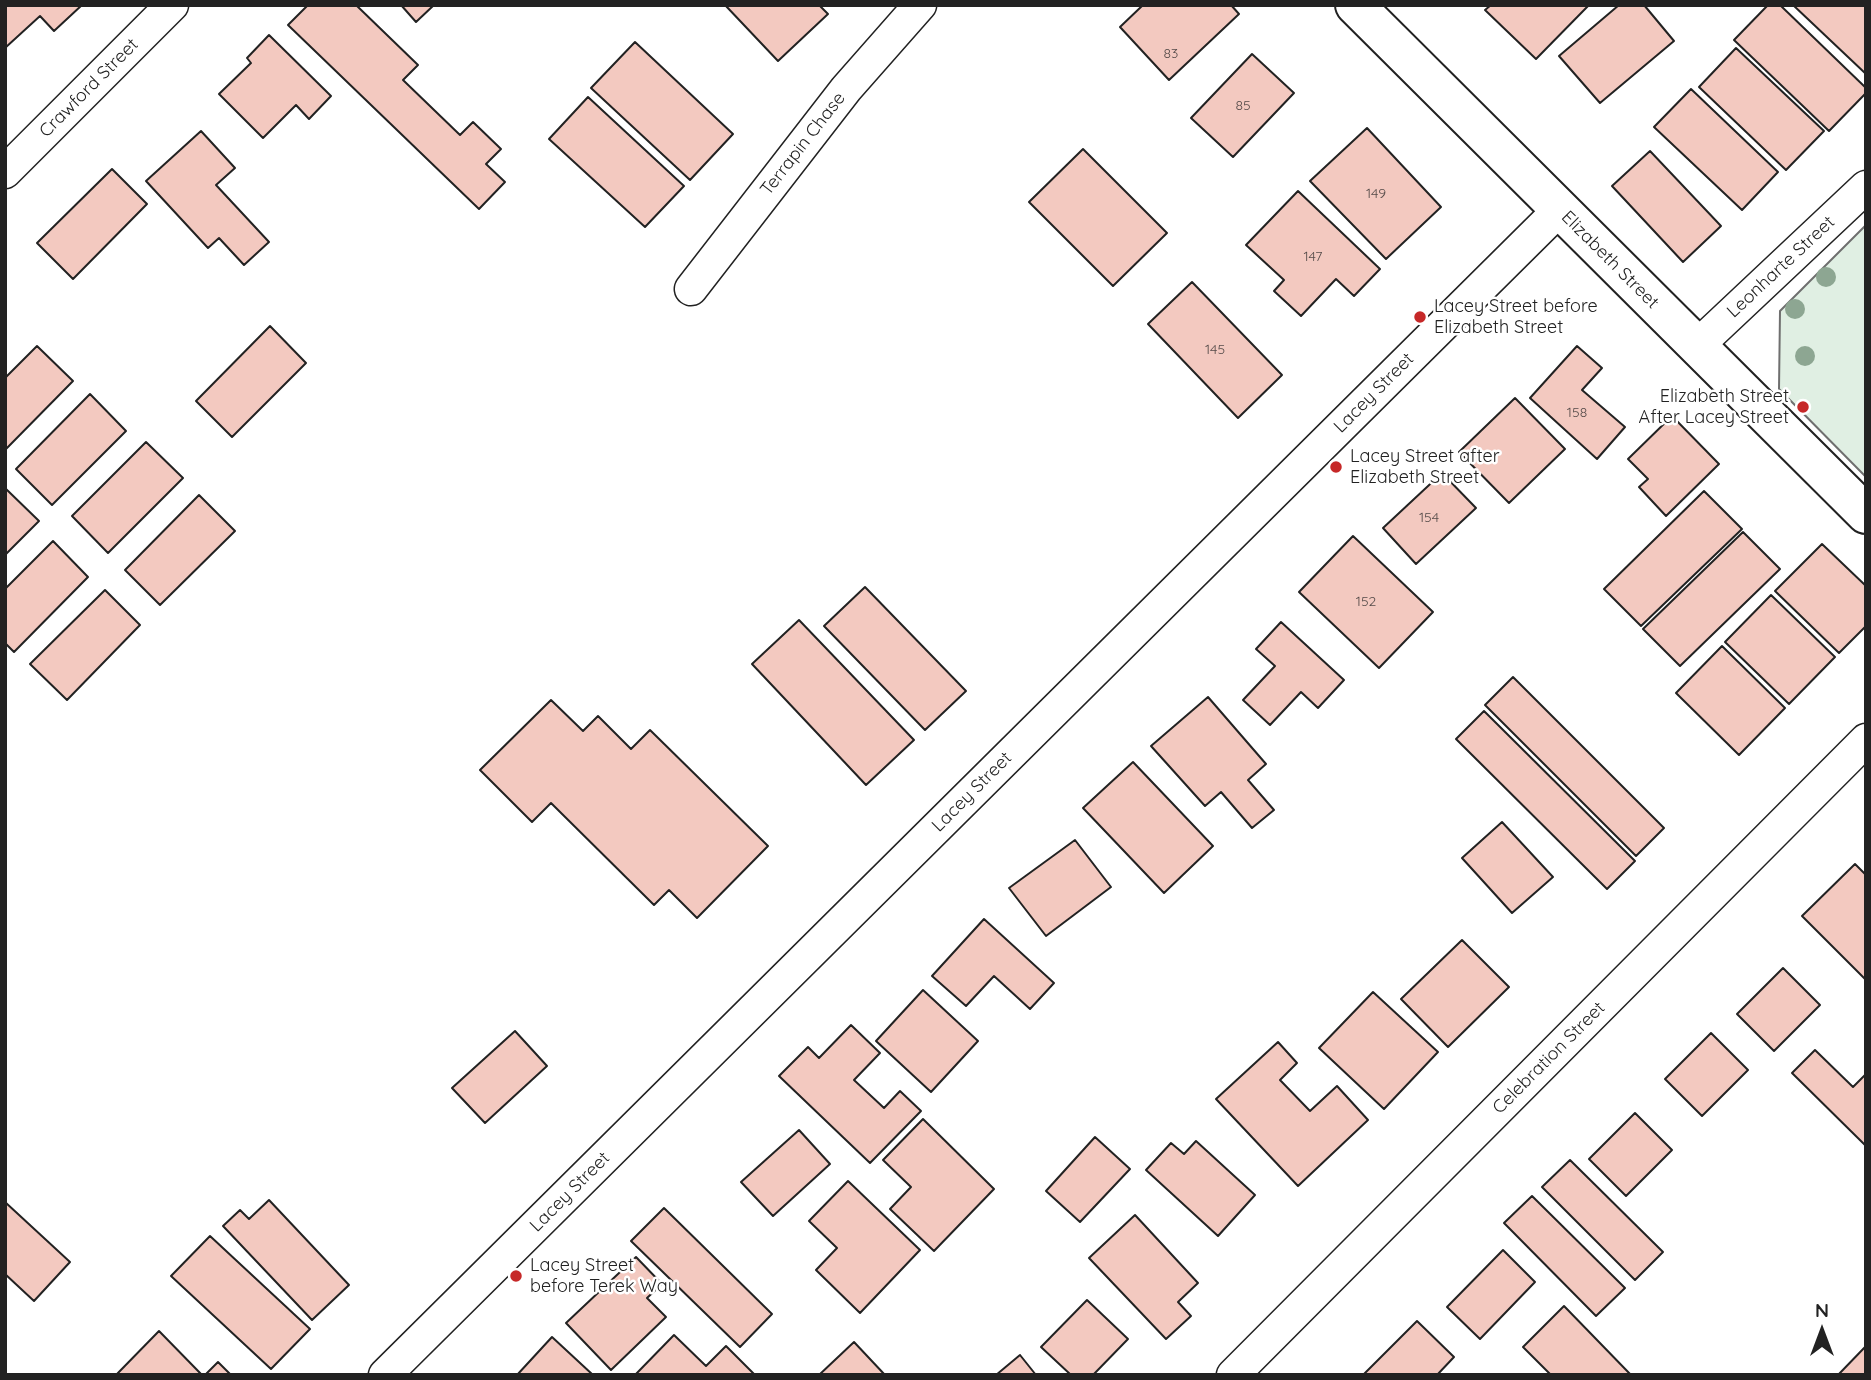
<!DOCTYPE html>
<html>
<head>
<meta charset="utf-8">
<style>
  body { margin:0 }
  #map { position:relative; width:1871px; height:1380px; overflow:hidden; background:#fff; font-family:Quicksand,sans-serif }
  canvas { display:block }
  .frame { position:absolute; inset:0; border:7px solid #222; pointer-events:none }
  .north { position:absolute; left:1787px; top:1296px; width:70px; height:70px; -webkit-text-stroke:5px #fff; paint-order:stroke; rotate:0deg; font-size:19px; font-weight:700; line-height:28px; text-align:center; color:#222 }
  .north::after { content:''; display:block; margin:auto; width:24px; height:32px; background:#222; clip-path:polygon(50% 0,100% 100%,50% 72%,0 100%) }
</style>
</head>
<body>
<div id="map">
<canvas width="1871" height="1380"></canvas>
<div class="frame"></div>
<div class="north">N</div>
</div>
<script>
const ctx = document.querySelector('canvas').getContext('2d');
ctx.lineJoin = 'round';
function paint(path, color) { ctx.fillStyle = color; ctx.fill(path, 'evenodd'); }
function stroke(path, color, width, dash) { ctx.strokeStyle = color; ctx.lineWidth = width; ctx.lineCap = dash ? 'butt' : 'round'; ctx.setLineDash(dash || []); ctx.stroke(path); }
function drawText(font, color, halo, rows, align = 'center') {
  ctx.font = font + ' Quicksand,sans-serif'; ctx.lineWidth = 5; ctx.setLineDash([]); ctx.textBaseline = 'middle'; ctx.strokeStyle = halo; ctx.fillStyle = color; for (const [text, x, y, turn = 0] of rows) {
    ctx.save(); ctx.translate(x, y); ctx.rotate((+turn || 0) * Math.PI / 180); ctx.textAlign = isNaN(turn) ? turn : align; if (halo) ctx.strokeText(text, 0, 0); ctx.fillText(text, 0, 0); ctx.restore();
  }
}
const green = new Path2D(`
  M1866,225V477L1779,389L1780,311Z`);
paint(green, '#e0efe3');
stroke(green, '#6f6f6f', 2);
const building = new Path2D(`
  M5,5H82L54,31L40,16L5,48Z
  M308,5H356L418,65L403,80L460,135L473,122L501,149L486,164L505,182L479,209L288,25Z
  M401,5H434L416,22Z
  M725,5H819L828,14L778,61Z
  M1143,5H1231L1239,14L1169,80L1120,27Z
  M1491,5H1589L1536,59L1485,10Z
  M1619,5H1644L1674,41L1600,103L1559,56Z
  M1768,5H1780L1866,88V93L1829,131L1734,40Z
  M1793,5H1866V74Z
  M269,35L331,96L309,119L296,105L263,138L219,94L251,63L247,58Z
  M635,42L733,134L690,180L591,88Z
  M1736,48L1824,131L1786,170L1699,87Z
  M1252,54L1294,93L1233,157L1191,118Z
  M1691,89L1778,172L1742,210L1654,127Z
  M588,97L684,186L645,227L549,139Z
  M1367,128L1441,207L1386,259L1310,181Z
  M201,131L235,168L216,185L269,242L244,265L219,238L208,248L146,181Z
  M1083,149L1167,233L1113,286L1029,202Z
  M1650,151L1721,226L1683,262L1612,186Z
  M112,169L147,204L73,279L37,243Z
  M1298,191L1380,269L1354,296L1336,279L1301,316L1274,291L1284,280L1246,245Z
  M1192,282L1282,375L1238,418L1148,324Z
  M270,326L306,363L232,437L196,401Z
  M37,346L73,381L5,450V378Z
  M1577,346L1602,368L1582,390L1625,427L1597,459L1530,398Z
  M90,394L126,431L52,505L16,469Z
  M1515,398L1565,449L1509,503L1459,452Z
  M1672,416L1719,464L1666,516L1639,487L1648,479L1628,459Z
  M146,442L183,478L108,553L72,516Z
  M1442,473L1476,508L1416,564L1383,528Z
  M5,488L39,521L5,555Z
  M1704,491L1742,529L1641,626L1604,589Z
  M199,495L235,531L160,605L125,570Z
  M1743,532L1780,569L1680,666L1643,629Z
  M1353,536L1433,612L1379,668L1299,592Z
  M53,541L88,577L14,652L5,643V589Z
  M1822,544L1866,586V626L1839,653L1775,591Z
  M865,587L966,691L925,730L824,626Z
  M105,590L140,625L67,700L30,664Z
  M1771,595L1835,657L1789,704L1725,642Z
  M799,620L914,740L866,785L752,664Z
  M1281,622L1344,680L1318,708L1301,692L1270,725L1243,700L1275,666L1256,649Z
  M1722,646L1785,708L1739,755L1676,693Z
  M1513,677L1664,828L1636,856L1485,705Z
  M1208,697L1266,764L1248,780L1274,810L1252,828L1221,792L1205,806L1151,746Z
  M551,700L583,731L598,716L631,749L650,730L768,846L697,918L669,890L654,905L551,803L532,822L480,770Z
  M1484,711L1635,861L1607,889L1456,739Z
  M1133,762L1213,846L1164,893L1083,808Z
  M1502,822L1553,877L1512,913L1462,858Z
  M1075,840L1111,887L1046,936L1009,888Z
  M1855,864L1866,875V980L1802,916Z
  M984,919L1054,983L1030,1009L994,976L966,1006L932,976Z
  M1462,940L1509,987L1448,1047L1401,999Z
  M1783,968L1820,1005L1774,1051L1737,1014Z
  M923,990L978,1041L931,1092L876,1041Z
  M1373,992L1438,1052L1384,1109L1319,1048Z
  M851,1025L880,1053L854,1080L884,1108L900,1091L921,1111L870,1163L779,1076L808,1047L819,1058Z
  M515,1031L547,1066L485,1123L452,1088Z
  M1711,1033L1748,1070L1702,1116L1665,1079Z
  M1278,1042L1297,1063L1280,1080L1310,1111L1337,1086L1368,1120L1298,1186L1216,1099Z
  M1815,1050L1853,1087L1866,1074V1146L1792,1073Z
  M1635,1113L1672,1150L1626,1196L1589,1159Z
  M923,1119L994,1189L934,1251L890,1209L911,1187L883,1160Z
  M799,1130L830,1164L773,1216L741,1182Z
  M1095,1137L1130,1169L1080,1222L1046,1191Z
  M1196,1141L1255,1195L1218,1236L1146,1170L1171,1143L1184,1154Z
  M1570,1160L1663,1252L1635,1280L1542,1187Z
  M848,1181L920,1250L860,1313L816,1270L837,1248L809,1221Z
  M1532,1196L1625,1288L1596,1316L1504,1223Z
  M269,1200L349,1285L312,1320L223,1226L240,1210L249,1219Z
  M5,1202L70,1262L34,1301L5,1274Z
  M664,1208L772,1314L740,1347L631,1241Z
  M1135,1215L1198,1283L1178,1302L1191,1316L1166,1339L1089,1258Z
  M210,1236L310,1329L271,1369L171,1276Z
  M1503,1250L1535,1282L1480,1339L1447,1307Z
  M636,1257L662,1284L647,1298L666,1317L611,1370L566,1323Z
  M1087,1300L1128,1339L1093,1375H1071L1041,1347Z
  M1564,1306L1631,1375H1551L1523,1347Z
  M1417,1321L1454,1357L1437,1375H1363Z
  M159,1331L202,1375H116Z
  M674,1335L706,1366L726,1346L755,1375H635Z
  M552,1337L593,1375H517Z
  M854,1342L885,1375H819Z
  M1866,1346V1375H1838Z
  M1020,1355L1036,1375H996Z
  M218,1362L231,1375H205Z`);
paint(building, '#f3c9c0');
stroke(building, '#222', 2);
const minor = new Path2D(`
  M5,172L172,5
  M691,289L846,89L920,5
  M1697,346L1866,187
  M385,1375L1559,210
  M1233,1375L1866,740`);
const tertiary = new Path2D(`
  M1355,5L1866,514`);
stroke(minor, '#222', 35);
stroke(tertiary, '#222', 42);
stroke(minor, '#fff', 32);
stroke(tertiary, '#fff', 38);
ctx.fillStyle = '#8da692';
for (const [x, y] of [
  [1826,277],
  [1795,309],
  [1805,356]
]) { ctx.beginPath(); ctx.arc(x, y, 10, 0, 2 * Math.PI); ctx.fill(); }
for (const [x, y, r, color] of [
  [1420,317,7,"#c62828"],
  [1803,407,7,"#c62828"],
  [1336,467,7,"#c62828"],
  [516,1276,7,"#c62828"]
]) { const dot = new Path2D(); dot.arc(x, y, r, 0, 2 * Math.PI); ctx.fillStyle = color; ctx.fill(dot); stroke(dot, '#fff', 2.5); }
drawText('14px', '#564c4a', null, [
  ["83",1171,54],
  ["85",1243,106],
  ["149",1376,194],
  ["147",1313,257],
  ["145",1215,350],
  ["158",1577,413],
  ["154",1429,518],
  ["152",1366,602]
]);
drawText('18px', '#222', '#fff', [
  ["Crawford Street",89,88,-45],
  ["Terrapin Chase",803,144,-52],
  ["Elizabeth Street",1610,260,45],
  ["Leonharte Street",1781,267,-43],
  ["Lacey Street",1374,393,-45],
  ["Lacey Street",972,792,-45],
  ["Celebration Street",1549,1058,-45],
  ["Lacey Street",570,1192,-45]
]);
drawText('18px', '#222', '#fff', [
  ["Lacey Street before",1434,307],
  ["Elizabeth Street",1434,328],
  ["Elizabeth Street",1789,397,"right"],
  ["After Lacey Street",1789,418,"right"],
  ["Lacey Street after",1350,457],
  ["Elizabeth Street",1350,478],
  ["Lacey Street",530,1266],
  ["before Terek Way",530,1287]
], 'left');
</script>
</body>
</html>
